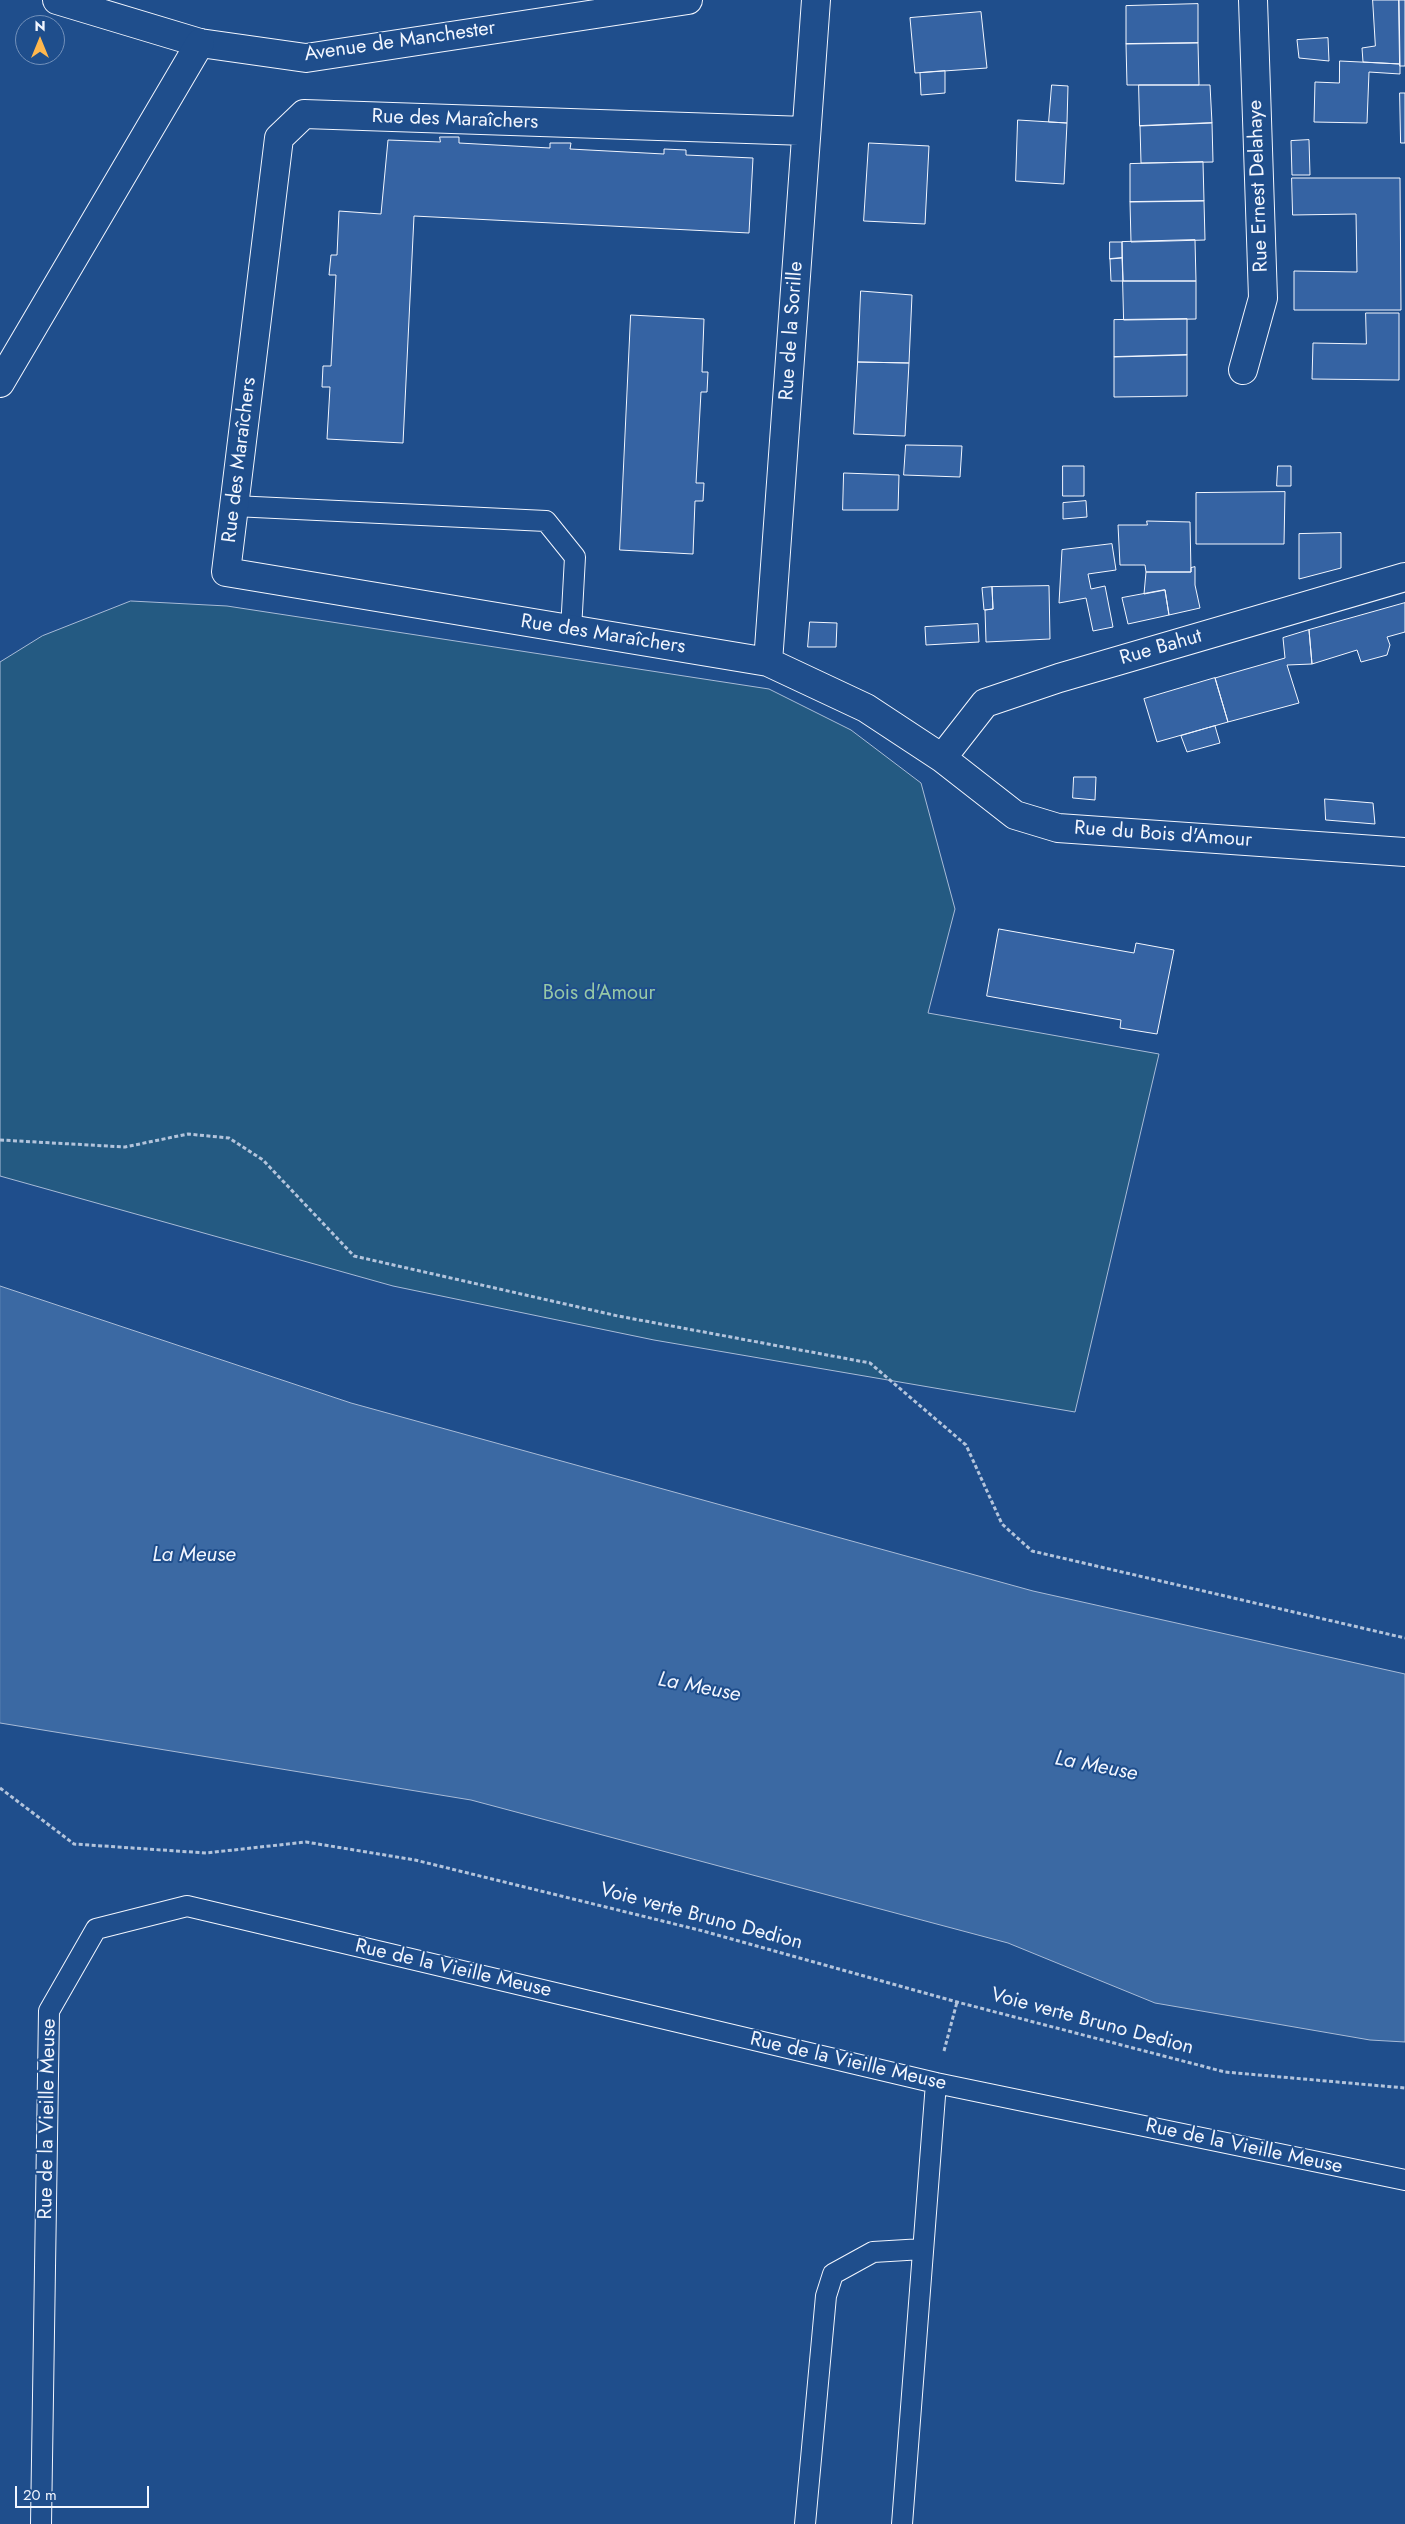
<!DOCTYPE html>
<html>
<head>
<meta charset="utf-8">
<style>
  body { margin:0 }
  #map { position:relative; width:1405px; height:2524px; overflow:hidden; background:#1f4e8c; font-family:Jost,sans-serif }
  canvas { display:block }
  .north { position:absolute; left:15px; top:15px; width:50px; height:50px; box-sizing:border-box; background:#1f4e8c; border:1px solid #7391ba; border-radius:50%; rotate:0deg; font-size:14px; font-weight:700; line-height:20px; text-align:center; color:#f2f6ff }
  .north::after { content:''; display:block; margin:auto; width:18px; height:22px; background:#ffb74d; clip-path:polygon(50% 0,100% 100%,50% 72%,0 100%) }
  .scale { position:absolute; left:15px; top:2486px; width:134px; height:22px; box-sizing:border-box; border:2px solid #f2f6ff; border-top:0; padding-left:6px; font-size:15px; line-height:18px; white-space:nowrap; color:#f2f6ff; -webkit-text-stroke:4px #1f4e8c; paint-order:stroke }
</style>
</head>
<body>
<div id="map">
<canvas width="1405" height="2524"></canvas>
<div class="north">N</div>
<div class="scale">20 m</div>
</div>
<script>
const ctx = document.querySelector('canvas').getContext('2d');
ctx.lineJoin = 'round';
function paint(path, color) { ctx.fillStyle = color; ctx.fill(path, 'evenodd'); }
function stroke(path, color, width, dash) { ctx.strokeStyle = color; ctx.lineWidth = width; ctx.lineCap = dash ? 'butt' : 'round'; ctx.setLineDash(dash || []); ctx.stroke(path); }
function drawText(font, color, halo, rows, align = 'center') {
  ctx.font = font + ' Jost,sans-serif'; ctx.lineWidth = 4; ctx.setLineDash([]); ctx.textBaseline = 'middle'; ctx.strokeStyle = halo; ctx.fillStyle = color; for (const [text, x, y, turn = 0] of rows) {
    ctx.save(); ctx.translate(x, y); ctx.rotate((+turn || 0) * Math.PI / 180); ctx.textAlign = isNaN(turn) ? turn : align; if (halo) ctx.strokeText(text, 0, 0); ctx.fillText(text, 0, 0); ctx.restore();
  }
}
const green = new Path2D(`
  M131,601L227,606L769,689L851,730L921,783L955,909L928,1013L1159,1054L1075,1412L654,1340L393,1286L0,1176V662L42,636Z`);
paint(green, '#245a82');
stroke(green, '#a8bbd7', 1);
const water = new Path2D(`
  M0,1286L351,1403L1033,1591L1405,1674V2042L1370,2040L1155,2003L1008,1943L471,1800L0,1723Z`);
paint(water, '#3b69a3');
stroke(water, '#a8bbd7', 1);
const building = new Path2D(`
  M1373,0H1399L1400,64L1363,62L1362,48L1375,46Z
  M1399,0H1405V66H1400Z
  M1198,4V43L1126,44V6Z
  M981,12L987,68L915,73L910,18Z
  M1328,38L1329,61L1299,58L1297,40Z
  M1198,43L1199,85H1127L1126,44Z
  M1340,61L1400,64V74L1369,72L1367,123L1314,122L1315,82L1339,83Z
  M945,71V93L921,95L920,73Z
  M1052,85L1068,86L1067,123L1049,122Z
  M1139,85H1210L1212,123L1140,126Z
  M1400,93H1405V143H1401Z
  M1018,120L1067,123L1064,184L1016,181Z
  M1212,123L1213,162L1141,163L1140,126Z
  M440,137H459V143L550,148V143H571L570,149L664,154V149L686,150V155L753,158L749,233L414,216L403,443L327,439L330,387H322L323,366H331L336,275H329L331,255H337L339,211L381,214L388,140L440,142Z
  M1309,140L1310,175H1292L1291,141Z
  M869,143L929,146L925,224L864,221Z
  M1203,162L1204,201L1130,202V164Z
  M1292,178H1400L1401,310H1294V271L1357,272L1356,214L1293,215Z
  M1204,201L1205,240L1131,242L1130,202Z
  M1195,240L1196,281H1123L1122,242Z
  M1110,242H1122V258L1110,259Z
  M1122,258L1123,281H1111L1110,259Z
  M1123,281H1196V319L1124,320Z
  M861,291L912,295L909,363L858,362Z
  M1366,313H1399V380L1312,379L1313,343L1366,344Z
  M631,315L704,319L702,372H708L707,392H701L696,483H704L703,501H695L693,554L620,550Z
  M1187,319V355L1114,357V320Z
  M1187,355V396L1114,397V357Z
  M858,362L909,363L905,436L854,434Z
  M906,445L962,446L960,477L904,475Z
  M1063,466H1084V496H1063Z
  M1278,466H1291V486H1277Z
  M844,473L899,475L898,510H843Z
  M1285,492L1284,544H1196V493Z
  M1086,501L1087,517L1063,519V503Z
  M1147,521L1190,522L1191,572H1146L1145,565H1120L1118,525H1147Z
  M1341,533V568L1299,579V534Z
  M1112,544L1116,570L1088,574L1091,589L1105,586L1113,627L1093,631L1086,598L1059,603L1062,550Z
  M1195,567V585L1200,608L1169,615L1165,590L1144,594L1146,572H1191V568Z
  M1049,586L1050,639L986,642L985,610L993,609L992,587Z
  M992,587L993,609L984,610L982,588Z
  M1165,590L1169,615L1128,624L1122,598Z
  M1405,603V632L1387,637L1390,645L1387,655L1361,662L1357,650L1312,664L1309,630Z
  M810,622L837,623L836,647H808Z
  M978,624L979,642L926,645L925,627Z
  M1309,630L1312,664L1287,665L1299,703L1228,722L1215,678L1285,658L1283,638Z
  M1215,678L1228,722L1157,742L1144,699Z
  M1215,726L1220,743L1187,752L1181,736Z
  M1074,777H1096L1095,800L1073,798Z
  M1325,799L1373,803L1375,824L1326,820Z
  M999,929L1134,953L1136,943L1174,950L1157,1034L1120,1028L1121,1020L987,996Z`);
paint(building, '#3563a3');
stroke(building, '#f2f6ff', 1);
const service = new Path2D(`
  M234,506L546,521L575,557L571,630
  M41,2524L49,2011L96,1929L187,1906L936,2083L1405,2180
  M805,2524L826,2296L833,2274L873,2252L923,2249
  M902,2524L936,2083`);
const minor = new Path2D(`
  M806,131L304,114L279,138L226,572L768,662L866,708L942,758L1015,815L1058,828L1405,852
  M1243,370L1263,298L1253,0
  M768,662L816,0
  M942,758L985,703L1059,678L1405,577`);
const secondary = new Path2D(`
  M57,0L200,43L306,58L688,0`);
const trunk = new Path2D(`
  M0,383L200,43`);
stroke(service, '#f2f6ff', 22);
stroke(minor, '#f2f6ff', 30);
stroke(secondary, '#f2f6ff', 30);
stroke(trunk, '#f2f6ff', 30);
stroke(new Path2D(`
  M0,1140L125,1147L188,1134L229,1138L263,1160L354,1256L618,1316L870,1363L966,1445L1002,1524L1032,1551L1405,1638
  M0,1788L74,1844L206,1853L306,1842L415,1860L703,1931L957,2002L1225,2072L1405,2088
  M944,2051L957,2002`), '#b3c4dc', 3, [4, 2.5]);
stroke(service, '#1f4e8c', 20);
stroke(minor, '#1f4e8c', 28);
stroke(secondary, '#1f4e8c', 28);
stroke(trunk, '#1f4e8c', 28);
drawText('20px', '#f2f6ff', '#1f4e8c', [
  ["Avenue de Manchester",400,42,-8],
  ["Rue des Maraîchers",455,120,2],
  ["Rue Ernest Delahaye",1259,186,-92],
  ["Rue de la Sorille",792,331,-86],
  ["Rue des Maraîchers",240,460,-83],
  ["Rue des Maraîchers",603,635,9],
  ["Rue Bahut",1161,648,-16],
  ["Rue du Bois d'Amour",1163,835,4],
  ["Voie verte Bruno Dedion",701,1917,15],
  ["Rue de la Vieille Meuse",453,1969,13],
  ["Voie verte Bruno Dedion",1092,2022,15],
  ["Rue de la Vieille Meuse",848,2062,13],
  ["Rue de la Vieille Meuse",48,2119,-89],
  ["Rue de la Vieille Meuse",1244,2147,12]
]);
drawText('20px', '#97c8a6', '#1f4e8c', [
  ["Bois d'Amour",599,994]
]);
drawText('italic 21px', '#f2f6ff', '#1f4e8c', [
  ["La Meuse",194,1556],
  ["La Meuse",699,1688,11],
  ["La Meuse",1096,1767,11]
]);
</script>
</body>
</html>
